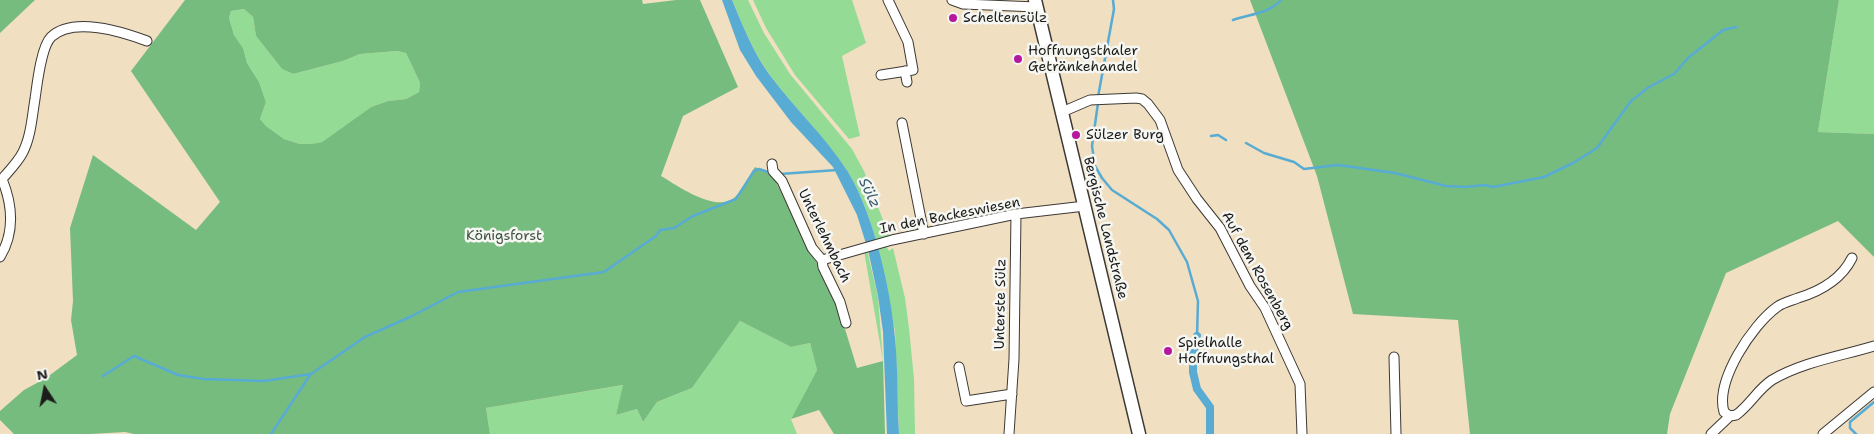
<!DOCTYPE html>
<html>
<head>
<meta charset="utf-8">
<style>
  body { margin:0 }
  #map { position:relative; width:1874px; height:434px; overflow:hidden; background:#f1dfc1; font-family:"Shantell Sans",sans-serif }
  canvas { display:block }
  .north { position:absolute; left:20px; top:364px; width:50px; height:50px; -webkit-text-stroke:4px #f6f6f2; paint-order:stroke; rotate:349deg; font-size:14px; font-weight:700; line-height:20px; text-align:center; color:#1c1c1c }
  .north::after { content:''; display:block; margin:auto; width:18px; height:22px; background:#1c1c1c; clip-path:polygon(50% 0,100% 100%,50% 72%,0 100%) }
</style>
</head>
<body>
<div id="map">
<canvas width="1874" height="434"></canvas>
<div class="north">N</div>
</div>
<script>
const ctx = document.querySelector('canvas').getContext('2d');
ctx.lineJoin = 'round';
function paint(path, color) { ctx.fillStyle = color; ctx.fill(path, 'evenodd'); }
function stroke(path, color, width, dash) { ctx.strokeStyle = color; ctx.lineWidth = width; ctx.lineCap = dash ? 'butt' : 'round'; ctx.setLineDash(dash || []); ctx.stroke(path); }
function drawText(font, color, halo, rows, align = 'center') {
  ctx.font = font + ' "Shantell Sans",sans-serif'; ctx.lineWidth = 5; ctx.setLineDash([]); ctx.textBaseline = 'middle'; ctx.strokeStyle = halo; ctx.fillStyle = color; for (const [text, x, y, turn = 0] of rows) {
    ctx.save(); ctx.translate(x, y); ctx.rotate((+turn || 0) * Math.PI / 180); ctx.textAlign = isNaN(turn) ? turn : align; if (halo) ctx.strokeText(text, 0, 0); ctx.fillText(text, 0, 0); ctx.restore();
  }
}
paint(new Path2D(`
  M732,0H748L764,33L790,74L852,149L864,171L890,238L876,241C868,212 857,182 838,158C817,129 791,104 770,75C753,52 743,26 732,0Z
  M753,0H852L866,43L842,56L860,136L849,139L795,75L766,28Z
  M1839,0H1874V134L1818,132Z
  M244,9L253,17L256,36L282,69L293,74L343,61L360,54L397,51L406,53L420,83L419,92L406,99L388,101L371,107L322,142L311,144H300L284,139L266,126L260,119L266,102L259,82L247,63L243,48L234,35L229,18L231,11Z
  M886,246L889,251L893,248L905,298L909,328L914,379L915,434H899L895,331L878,248Z
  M867,250L878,297L883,361L864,251Z
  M740,321L791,347L810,343L817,370L791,419L797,434H490L486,408L624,385L616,415L637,409L643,422L657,402L692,388Z`), '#94dc96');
paint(new Path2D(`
  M0,0H35L0,33Z
  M185,0H642L643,4L676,0H700L738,87L683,116L661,176C678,186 717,214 735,197C743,190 749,176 755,167L768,173L775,180L837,303L857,368L883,361L885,434H834L819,410L791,419L817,370L810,343L791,347L740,321L692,388L657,402L643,422L637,409L616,415L623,385L486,408L490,434H134L125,432L91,434H14L0,420V411L24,390L46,378L77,355L71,320L73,301L70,228L93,155L196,230L220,202L131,71ZM244,9L253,17L256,36L282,69L293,74L343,61L360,54L397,51L406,53L420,83L419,92L406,99L388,101L371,107L322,142L311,144H300L284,139L266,126L260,119L266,102L259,82L247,63L243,48L234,35L229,18L231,11Z
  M1250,0H1839L1818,132L1874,134V257L1838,221L1726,273L1670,414L1667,434H1470L1458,320L1353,314L1317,176Z`), '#77bc7f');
paint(new Path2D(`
  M722,0H732C743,26 753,52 769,74C794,108 826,137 848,172C875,216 893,299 896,350C898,378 897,406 899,434H887L883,332L878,296L868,250L857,215L833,167L791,122L756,76L740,50Z`), '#58abd3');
stroke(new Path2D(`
  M1233,20C1250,14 1268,14 1281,0
  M1098,97L1114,9L1113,0
  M1098,103L1092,146L1095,166L1102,178L1112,190L1157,219L1169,230L1187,262L1198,301L1197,336
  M1211,136L1218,135L1226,140
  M1246,143L1264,153L1294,162L1304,169L1338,165L1395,173L1446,186L1465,187L1485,185L1493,187L1544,177L1573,163L1597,148L1631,101L1649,87L1674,74L1688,58L1723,30L1736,27
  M780,174L837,170
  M103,376L134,356L178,375L204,379L264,381L311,374L365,337L412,316L458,292L604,272L656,236L660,230L674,228L693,216L736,199L754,171L759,169L771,173
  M271,434L310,375
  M1856,434L1850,428V422L1874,402`), '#58abd3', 2.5);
stroke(new Path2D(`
  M1197,336L1193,356V372L1197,389L1210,407V434`), '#58abd3', 8);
const street = new Path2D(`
  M952,0L963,4L1037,7
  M905,71L907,82
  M881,75L913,70L908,42L888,0
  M1062,112L1090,100L1136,98L1142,99L1148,104L1160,120L1178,170L1197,199L1220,228L1250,286L1265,308L1300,384L1302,434
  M902,123L924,234
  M772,164L773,171L782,181L812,248L822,260L823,267L840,302L846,323
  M0,179H2C9,171 18,162 23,152C31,136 32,117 35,99C37,85 41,47 51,37C73,16 123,32 147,41
  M0,257C15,232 13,206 2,179
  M1852,258C1841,280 1821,291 1798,298C1791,301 1784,302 1777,307C1752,325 1715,381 1724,412L1730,416L1736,415C1750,405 1758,389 1772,380C1802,362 1841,356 1874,346
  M822,260L892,240L1016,214L1085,206
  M1394,357L1396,434
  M959,367L966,401L1012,394
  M1009,434L1014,359L1016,214
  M1711,434L1730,416
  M1823,434L1874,392`);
const secondary = new Path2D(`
  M1035,0L1139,434`);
stroke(street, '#3c3935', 11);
stroke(secondary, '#3c3935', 15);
stroke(street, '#fff', 9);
stroke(secondary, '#fff', 12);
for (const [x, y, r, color] of [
  [953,18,5,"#b5179e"],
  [1018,59,5,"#b5179e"],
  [1076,135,5,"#b5179e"],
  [1168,351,5,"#b5179e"]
]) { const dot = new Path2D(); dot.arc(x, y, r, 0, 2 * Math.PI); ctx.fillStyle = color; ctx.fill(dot); stroke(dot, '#f6f6f2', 2); }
drawText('14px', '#1c1c1c', '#f6f6f2', [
  ["Scheltensülz",963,18],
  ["Hoffnungsthaler",1028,51],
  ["Getränkehandel",1028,67],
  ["Sülzer Burg",1086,135],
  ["Spielhalle",1178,343],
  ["Hoffnungsthal",1178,359]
], 'left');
drawText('14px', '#1c1c1c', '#f6f6f2', [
  ["In den Backeswiesen",950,216,-11],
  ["Bergische Landstraße",1105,228,76],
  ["Unterlehmbach",824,236,64],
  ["Auf dem Rosenberg",1257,271,61],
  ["Unterste Sülz",1001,304,-89]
]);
drawText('14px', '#405641', '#f6f6f2', [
  ["Königsforst",504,236]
]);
drawText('italic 15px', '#375c6e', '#f6f6f2', [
  ["Sülz",869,193,64]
]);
</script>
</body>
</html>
